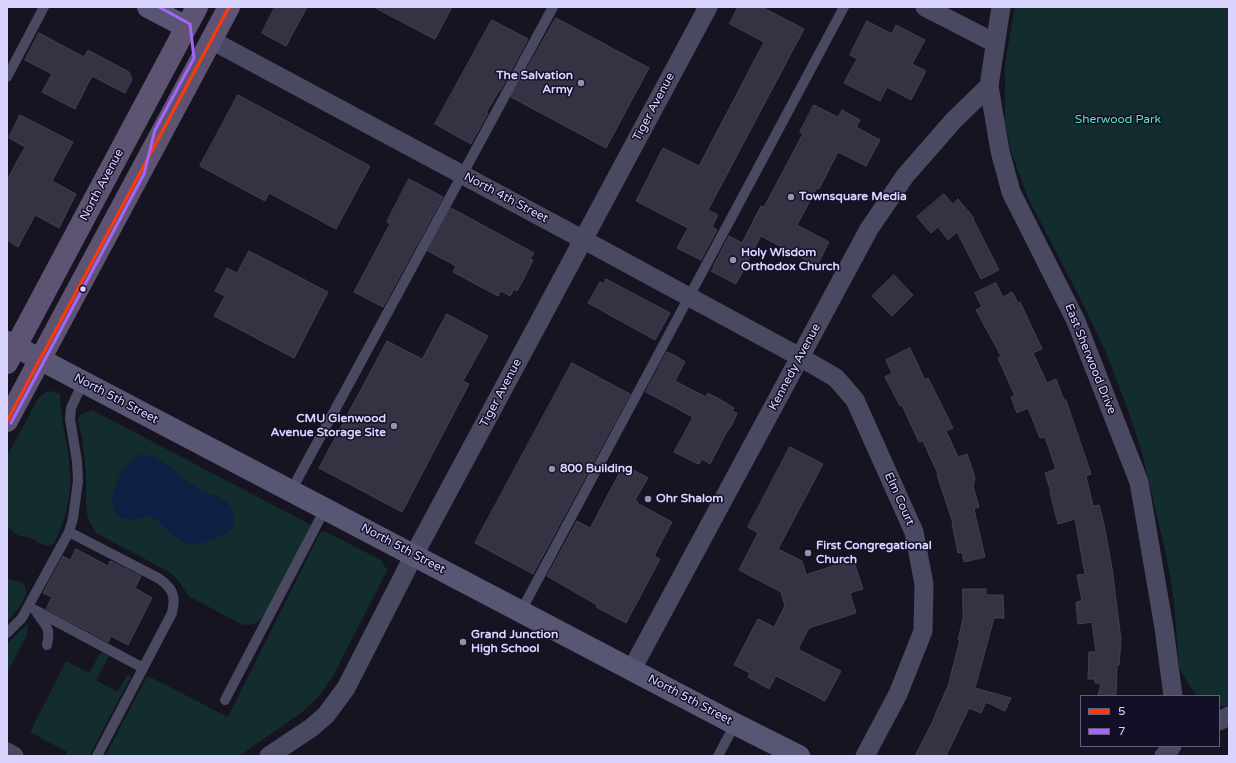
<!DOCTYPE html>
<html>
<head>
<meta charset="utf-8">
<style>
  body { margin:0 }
  #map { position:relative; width:1236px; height:763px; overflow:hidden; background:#161421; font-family:"Varela Round",sans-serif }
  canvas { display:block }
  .frame { position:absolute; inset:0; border:8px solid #d9d4ff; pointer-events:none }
  .legend { position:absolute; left:1080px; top:695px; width:140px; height:52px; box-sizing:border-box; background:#130f26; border:1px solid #625e7d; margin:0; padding:5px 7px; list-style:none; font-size:12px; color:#d9d4ff }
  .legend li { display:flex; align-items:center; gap:8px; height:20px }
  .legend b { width:20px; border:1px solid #625e7d }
</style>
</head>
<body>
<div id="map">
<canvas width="1236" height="763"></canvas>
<div class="frame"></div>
<ul class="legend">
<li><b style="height:5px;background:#ff3806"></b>5</li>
<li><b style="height:5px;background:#a465fc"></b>7</li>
</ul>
</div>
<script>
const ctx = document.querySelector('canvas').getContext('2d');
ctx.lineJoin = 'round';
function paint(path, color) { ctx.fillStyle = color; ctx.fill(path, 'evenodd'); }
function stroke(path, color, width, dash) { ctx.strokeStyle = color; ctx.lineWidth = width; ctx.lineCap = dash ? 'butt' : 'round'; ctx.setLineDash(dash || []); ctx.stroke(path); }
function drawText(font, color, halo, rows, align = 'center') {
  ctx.font = font + ' "Varela Round",sans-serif'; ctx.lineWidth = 3; ctx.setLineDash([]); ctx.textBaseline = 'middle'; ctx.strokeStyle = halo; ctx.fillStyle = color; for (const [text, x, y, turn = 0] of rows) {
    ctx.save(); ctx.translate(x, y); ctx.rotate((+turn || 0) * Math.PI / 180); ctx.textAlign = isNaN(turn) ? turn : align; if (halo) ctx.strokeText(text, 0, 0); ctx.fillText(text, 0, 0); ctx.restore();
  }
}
paint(new Path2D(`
  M1015,7H1229V706H1219V696H1198L1191,688L1179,668L1174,602L1167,559L1142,452L1128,410L1105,350L1079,296L1027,196L1010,148L1005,121V63Z
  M48,391L59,393L60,394C60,412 64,429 67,446C73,482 71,511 54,543C44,549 39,541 30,538C26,536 21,537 17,535C13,532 12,529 7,527V456L39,397Z
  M91,410L96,412L311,525C295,555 281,586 264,617L254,624L243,625L190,597C183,589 179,580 171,573L96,533L89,521L87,513L86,503V470L82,436L78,421L79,417L82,414Z
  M324,531L381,560L385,567L388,569L333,676L320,695L301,713L239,756H105L147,677H150L228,717L320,533Z
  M7,577L11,580L22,582C24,585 26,588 26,591C27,600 13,615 7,622Z
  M28,623L27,635L7,673V644Z
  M101,652L109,656L96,680L117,692L128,674L131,677L89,756H66L67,752L30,732L66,661L89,673Z`), '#132c2d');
paint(new Path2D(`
  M138,455C144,455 150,455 156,458C170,464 182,479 195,487C210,496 235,497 234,520C234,528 229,532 222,535C212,539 200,546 190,544C173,541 165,523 150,516C139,518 130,522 118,517C116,512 112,505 112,499C113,485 126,461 138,455Z`), '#0d2144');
const building = new Path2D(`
  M275,7H307L286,46L262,33Z
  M374,7H452L435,39Z
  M738,7H762L804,29L708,210L718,215L712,227L717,230L701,260L677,248L688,228L636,201L663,148L699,166L729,109L764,42L730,24Z
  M556,18L649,68L606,148L511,97Z
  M492,20L528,39L500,91H499L486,113H488L471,144L435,124Z
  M867,21L892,34L896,25L925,40L912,64L926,71L911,100L887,87L880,101L844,83L857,59L850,55Z
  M39,33L84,57L88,50L129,72L132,80L125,93L92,76L75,109L42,92L52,74L25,60Z
  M238,95L370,166L336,229L269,193L265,201L200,166Z
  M814,105L838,117L842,110L860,120L856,127L880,140L866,166L838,152L819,189L817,188L797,225L829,242L817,266L761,236L736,284L711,271L714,267H713L729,236L742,243L761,206L764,207L803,134L800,132Z
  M20,115L73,142L52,181L76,194L59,228L35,215L18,247L7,240V180L25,147L9,138Z
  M409,179L443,197L383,307L354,292L390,224L387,222Z
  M944,194L953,204L958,199L974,218L973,219L999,270L981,279L957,232L948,240L938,227L931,233L917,217Z
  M451,208L534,253L530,259L533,260L522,282L517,291L514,289L510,296L501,291L498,296L453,272L456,266L428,251Z
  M249,251L328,292L294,358L214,316L225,296L215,291L227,268L237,273Z
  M894,275L913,295L892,316L872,296Z
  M606,279L670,313L655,340L588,303L600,282L604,284Z
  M996,283L1003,297L1012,292L1018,303L1020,302L1042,349L1033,353L1047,383L1056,379L1064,400H1066L1091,474L1086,476L1093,506L1099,505L1104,524L1112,568L1121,640L1119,665H1117L1116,696H1098L1101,683H1095V679H1088L1089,652H1096L1092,622L1078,624L1076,602L1082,601L1077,575L1085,574L1075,519L1058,524L1050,492H1051L1045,473L1056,469L1045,437L1040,438L1028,408L1017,413L1011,397L1015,396L998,358L1001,356L976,310L982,307L975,293Z
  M447,314L488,336L463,381L469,384L402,512L319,468L387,341L422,359Z
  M910,348L925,380L928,378L953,428L946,431L958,457L967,454L975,478L973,486L979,507L974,509L985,557L964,562L962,552L958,553L952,523H953L937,475L938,474L923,441L919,442L902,405L900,406L885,377L892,373L886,360Z
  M667,352L676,356L685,362L675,381L706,397L708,393L721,400L734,408L732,411L737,413L732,425L725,435L710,464L702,459L699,464L696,463L674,452L693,417L646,392Z
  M572,363L630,394L533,574L475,543Z
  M790,447L823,464L778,549L802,561L806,575L853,559L863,589L850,593L856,613L809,628L798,649L841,671L825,701L776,676L769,689L748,677L750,673L734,665L758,619L774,627L785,606L781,592L739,570L758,533L748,527Z
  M624,465L648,478L635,500L638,502L637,503L672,522L654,556L660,559L626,623L596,607L597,605L547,576L577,521L590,528Z
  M76,549L108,566L110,561L141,576L135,588L152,598L128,645L111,636L108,642L46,609L52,597L43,593L63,556L70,560Z
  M963,589H986V595H1003L1004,618H994L975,688L1011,698L1005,711L986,702L981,713L969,708L946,756H915L936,715H935L948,686L960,640H958L963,619Z`);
paint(building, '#343243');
stroke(building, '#433f54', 1);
stroke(new Path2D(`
  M7,77L44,7
  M291,491L553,7
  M69,532L158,578C173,588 176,596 172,613L97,756
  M35,610L143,668
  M521,611L844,7
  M37,613C46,627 51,627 47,645
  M7,633L22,618L30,603L69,532L73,518L78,481L77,461L70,419L71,408L83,382
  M225,700L325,509
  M718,756L735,724`), '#4a4962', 10);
stroke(new Path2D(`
  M925,7L995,43
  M1001,7L989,86L1000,151L1011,192L1076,321L1139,482L1164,628L1173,696
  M211,40L584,240L800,357L836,378L855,400L914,532L924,584L923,631L898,694L865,756
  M632,669L869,229L905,176L954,120L989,86
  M1219,721L1229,716
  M7,752L14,756
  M269,756L311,728L326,715L346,688L414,555L708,7
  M1164,756L1172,746`), '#4a4962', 19);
stroke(new Path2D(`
  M148,7L186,27
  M7,342L735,724L799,756`), '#575674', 22);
stroke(new Path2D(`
  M7,363L197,7
  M7,421L229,7`), '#5e5373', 22);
stroke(new Path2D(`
  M7,421L229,7`), '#ff3806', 3);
stroke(new Path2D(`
  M11,423L144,174L155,130L194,58L190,24L159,7`), '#a465fc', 3);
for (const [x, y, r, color] of [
  [581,83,4,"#9591b1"],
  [791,197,4,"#9591b1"],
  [733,260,4,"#9591b1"],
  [83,289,3.5,"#d9d4ff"],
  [394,426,4,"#9591b1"],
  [552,469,4,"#9591b1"],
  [648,499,4,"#9591b1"],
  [808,553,4,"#9591b1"],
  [463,642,4,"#9591b1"]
]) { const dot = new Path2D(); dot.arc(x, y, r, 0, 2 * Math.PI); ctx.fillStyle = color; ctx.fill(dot); stroke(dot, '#130f26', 1.5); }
drawText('bold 12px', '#d9d4ff', '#130f26', [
  ["The Salvation",573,76,"right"],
  ["Army",573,90,"right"],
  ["Townsquare Media",799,197],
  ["Holy Wisdom",741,253],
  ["Orthodox Church",741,267],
  ["CMU Glenwood",386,419,"right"],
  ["Avenue Storage Site",386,433,"right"],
  ["800 Building",560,469],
  ["Ohr Shalom",656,499],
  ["First Congregational",816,546],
  ["Church",816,560],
  ["Grand Junction",471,635],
  ["High School",471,649]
], 'left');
drawText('12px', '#d9d4ff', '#130f26', [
  ["Tiger Avenue",654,107,-62],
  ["North Avenue",102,185,-62],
  ["North 4th Street",506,198,28],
  ["East Sherwood Drive",1090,359,68],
  ["Kennedy Avenue",795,367,-62],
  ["Tiger Avenue",501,393,-62],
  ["North 5th Street",116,399,28],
  ["Elm Court",899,499,66],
  ["North 5th Street",403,549,28],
  ["North 5th Street",690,700,28]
]);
drawText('12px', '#5fe0c0', '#130f26', [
  ["Sherwood Park",1118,120]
]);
</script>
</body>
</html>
